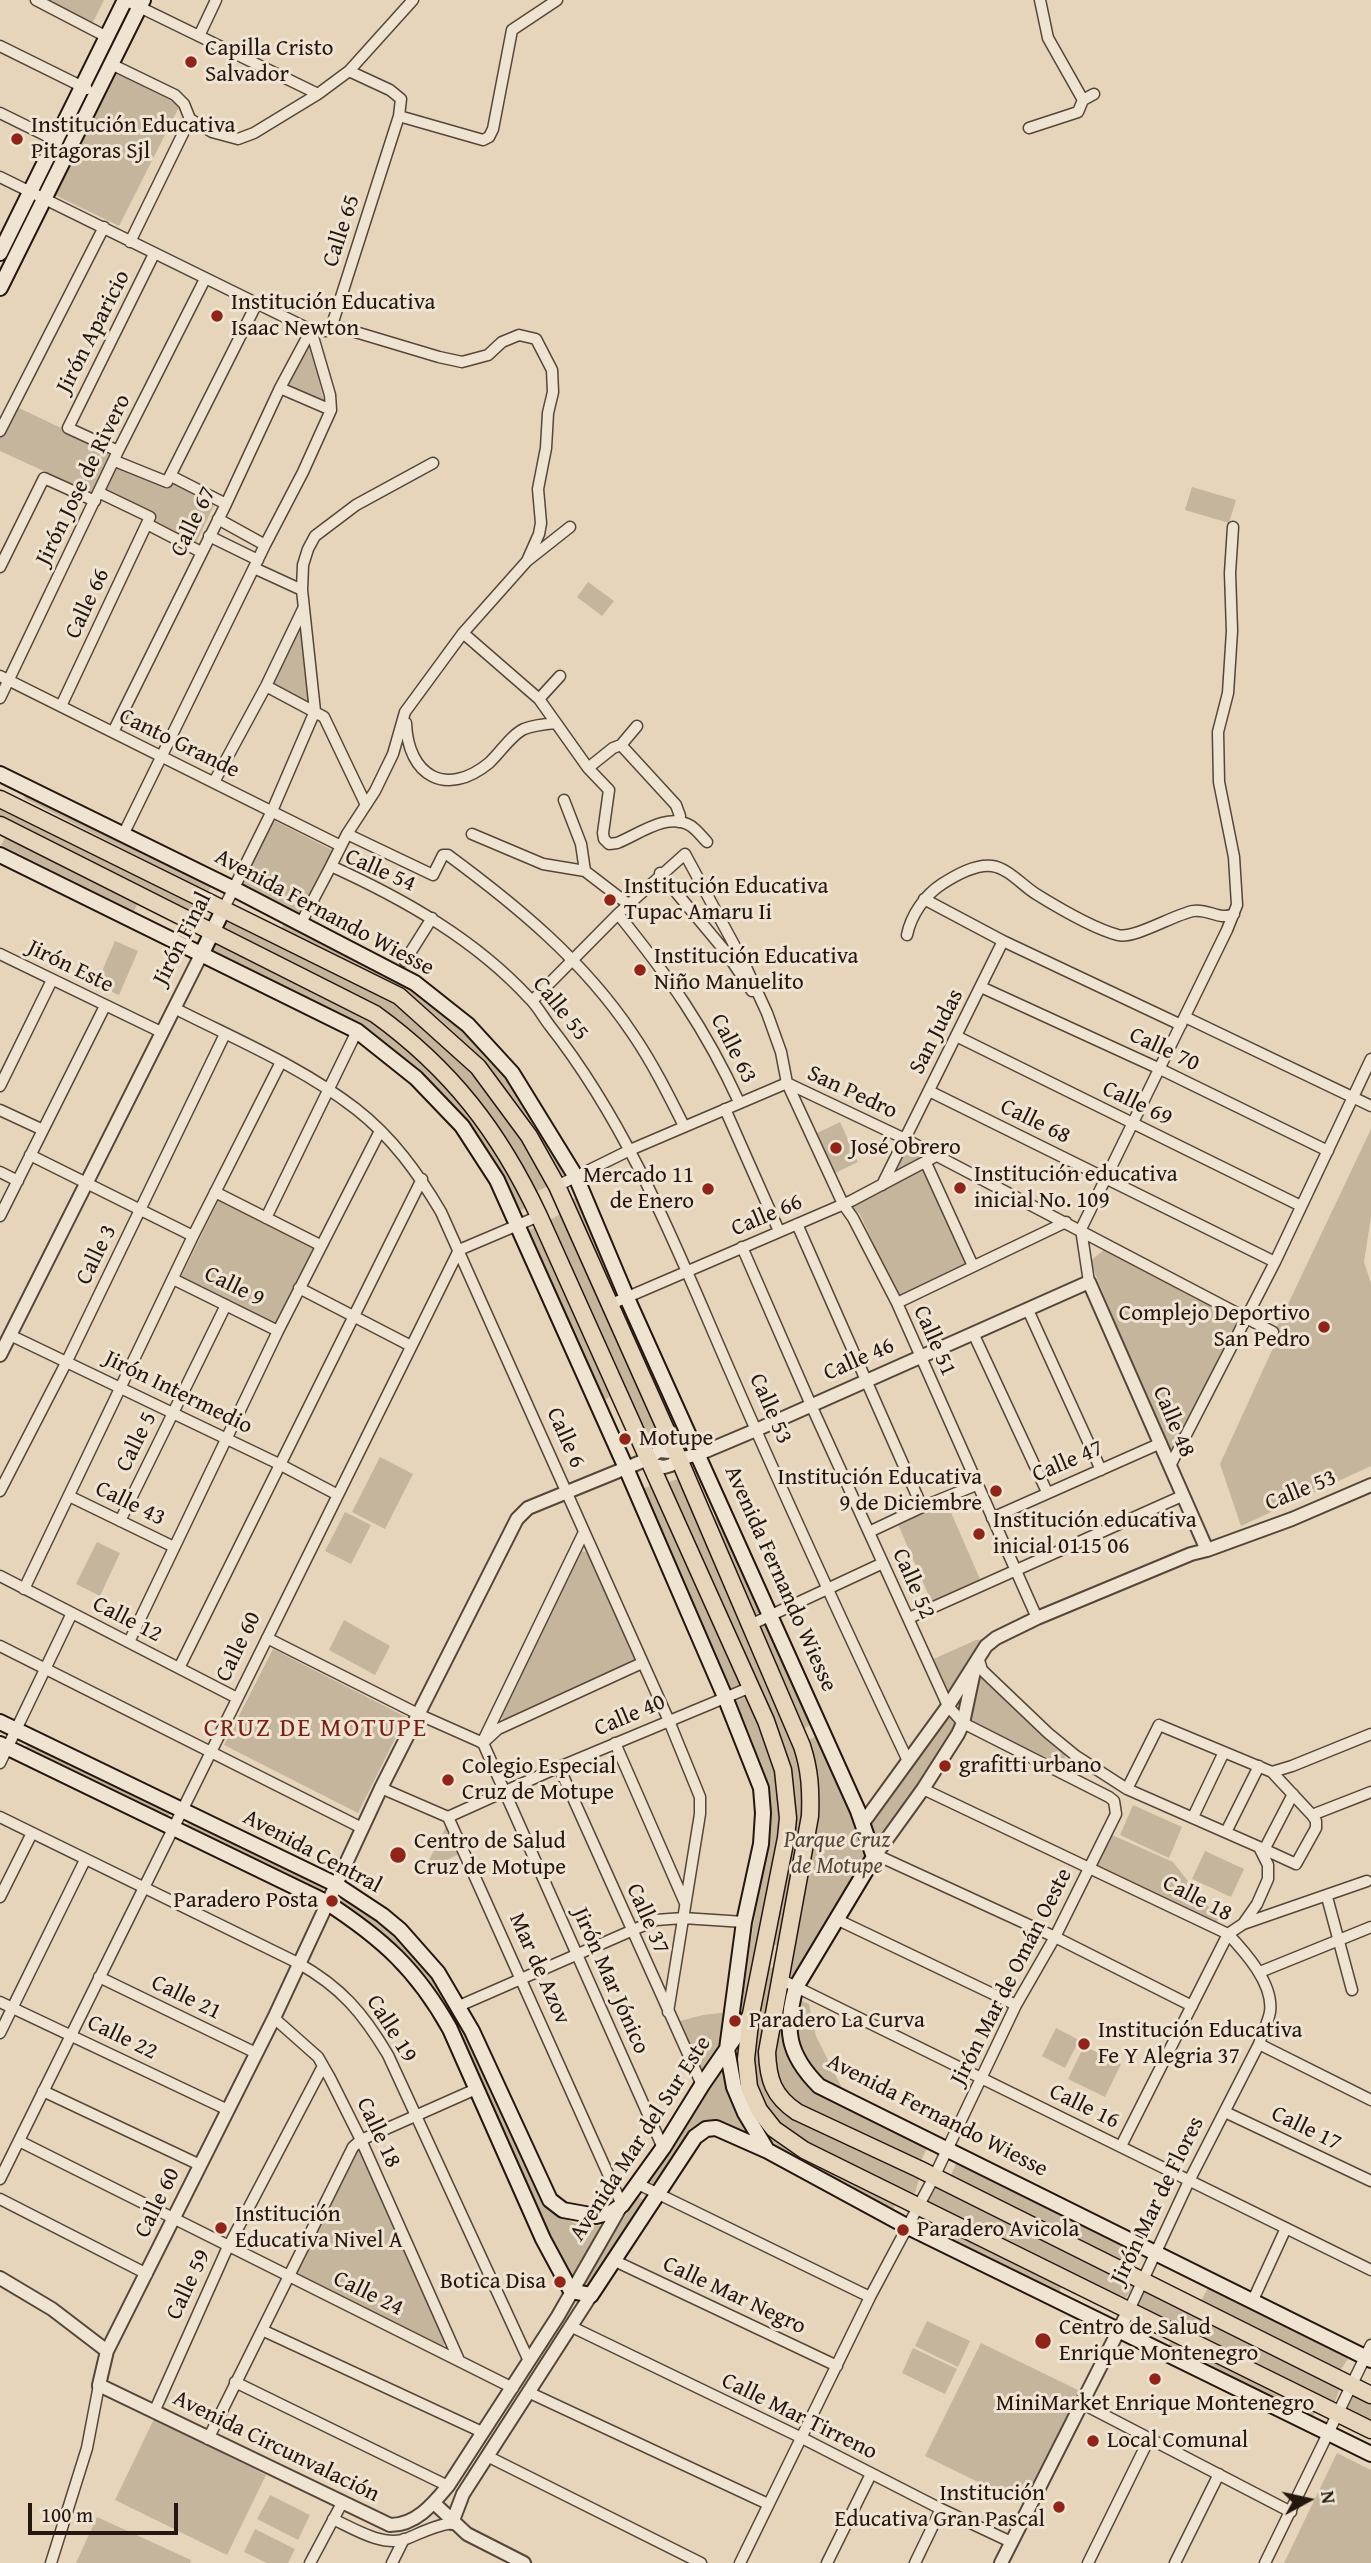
<!DOCTYPE html>
<html>
<head>
<meta charset="utf-8">
<style>
  body { margin:0 }
  #map { position:relative; width:1371px; height:2563px; overflow:hidden; background:#e6d5ba; font-family:"Gentium Book Plus",serif }
  canvas { display:block }
  .north { position:absolute; left:1273px; top:2465px; width:70px; height:70px; -webkit-text-stroke:5px #efe4d2; paint-order:stroke; rotate:82deg; font-size:19px; font-weight:700; line-height:28px; text-align:center; color:#251610 }
  .north::after { content:''; display:block; margin:auto; width:24px; height:32px; background:#251610; clip-path:polygon(50% 0,100% 100%,50% 72%,0 100%) }
  .scale { position:absolute; left:28px; top:2503px; width:150px; height:32px; box-sizing:border-box; border:4px solid #251610; border-top:0; padding-left:9px; font-size:21px; line-height:24px; white-space:nowrap; color:#251610; -webkit-text-stroke:5px #efe4d2; paint-order:stroke }
</style>
</head>
<body>
<div id="map">
<canvas width="1371" height="2563"></canvas>
<div class="north">N</div>
<div class="scale">100 m</div>
</div>
<script>
const ctx = document.querySelector('canvas').getContext('2d');
ctx.lineJoin = 'round';
function paint(path, color) { ctx.fillStyle = color; ctx.fill(path, 'evenodd'); }
function stroke(path, color, width, dash) { ctx.strokeStyle = color; ctx.lineWidth = width; ctx.lineCap = dash ? 'butt' : 'round'; ctx.setLineDash(dash || []); ctx.stroke(path); }
function drawText(font, color, halo, rows, align = 'center') {
  ctx.font = font + ' "Gentium Book Plus",serif'; ctx.lineWidth = 6; ctx.setLineDash([]); ctx.textBaseline = 'middle'; ctx.strokeStyle = halo; ctx.fillStyle = color; for (const [text, x, y, turn = 0] of rows) {
    ctx.save(); ctx.translate(x, y); ctx.rotate((+turn || 0) * Math.PI / 180); ctx.textAlign = isNaN(turn) ? turn : align; if (halo) ctx.strokeText(text, 0, 0); ctx.fillText(text, 0, 0); ctx.restore();
  }
}
paint(new Path2D(`
  M45,0H104L92,24Z
  M117,73L180,105L119,226L55,195Z
  M308,343H310L324,402L283,386Z
  M15,406L61,428V430L111,452L112,454L94,492L92,493L0,451V437Z
  M117,464L168,487L172,480L215,503L195,545L150,522L105,491Z
  M1192,487L1236,500L1229,523L1185,510Z
  M588,582L614,601L602,616L577,597Z
  M301,627L304,629L311,701H308L268,685L296,629Z
  M29,790L212,884L208,892L24,798Z
  M0,803L202,904L196,917L0,821Z
  M273,820L334,851L301,917L241,887Z
  M7,834L129,895L137,905L134,911L1,845Z
  M229,916L409,1010L484,1079L551,1185L535,1192L504,1135L481,1104L463,1081L421,1042L221,929Z
  M285,921L403,982L459,1025L504,1073L528,1106L566,1174L558,1178C521,1104 471,1036 401,990C389,982 376,977 363,970C336,956 308,943 281,929Z
  M115,941L138,951L119,995L96,985Z
  M216,941L361,1013L403,1044L467,1103L530,1206L516,1212L475,1133L456,1109L393,1051L210,952Z
  M840,1122L858,1162L833,1174L815,1134Z
  M1371,1129V1217L1364,1262L1371,1283V1466L1241,1526L1220,1464L1273,1348L1265,1343L1279,1323Z
  M905,1143L930,1156L886,1181Z
  M924,1164L968,1262L898,1298L860,1214L845,1205Z
  M577,1197L622,1295L613,1300L568,1201Z
  M219,1199L314,1247L275,1324L181,1277Z
  M563,1212L663,1436L646,1444L547,1222Z
  M539,1226L612,1395L603,1401L526,1231Z
  M1104,1250L1240,1318L1170,1456L1090,1261Z
  M626,1305L683,1428L671,1433L617,1309Z
  M380,1457L413,1474L385,1529L352,1512Z
  M681,1478L800,1749L808,1785L782,1946L772,1944L793,1796L666,1483Z
  M653,1485L742,1684L731,1689L642,1489Z
  M946,1501L980,1579L932,1603L897,1522Z
  M345,1512L371,1525L351,1564L325,1551Z
  M721,1516L763,1611L752,1616L712,1520Z
  M97,1542L120,1553L100,1596L76,1584Z
  M575,1550L587,1552L636,1661L506,1722L496,1712Z
  M344,1620L390,1646L375,1675L329,1650Z
  M767,1622L813,1723L803,1729L758,1626Z
  M984,1639L985,1643L949,1703L929,1661L976,1640Z
  M273,1649L406,1717L358,1813L224,1745Z
  M978,1670L1066,1755L1062,1765L967,1721Z
  M747,1696L775,1762L781,1827L744,2013L739,2014L769,1830C768,1777 756,1749 736,1701Z
  M949,1712L960,1723L875,1853L866,1825Z
  M819,1735L850,1798L869,1857L794,1977L787,1975L814,1785L808,1740Z
  M29,1741L172,1811L166,1820L24,1750Z
  M1133,1805L1182,1827L1169,1858L1120,1835Z
  M190,1819L325,1885L320,1896L185,1829Z
  M447,1825L459,1854L423,1872Z
  M1112,1835L1173,1862L1218,1919L1216,1924L1095,1866Z
  M1205,1851L1244,1869L1231,1897L1192,1879Z
  M344,1895L381,1918L429,1967L488,2075L550,2211L576,2224L604,2226L573,2281L568,2279L449,2019L338,1907Z
  M768,1967L778,1969L772,2096L920,2176L915,2193L910,2195C873,2178 784,2140 764,2108C755,2092 751,2070 751,2051C750,2030 763,1989 768,1967Z
  M784,1986L789,1990L794,2066L928,2146L920,2163L798,2104C759,2069 776,2031 784,1986Z
  M796,1998L809,2004L816,2036L845,2094L826,2086L796,2046Z
  M728,2012L725,2047L703,2081L676,2022L703,2015Z
  M1056,2028L1079,2040L1065,2068L1042,2056Z
  M1084,2046L1121,2064L1105,2097L1068,2079Z
  M725,2064L756,2143L709,2123L657,2186L648,2181Z
  M755,2118L896,2202L892,2212L787,2157L775,2146Z
  M356,2148H359L445,2343L443,2346L293,2272Z
  M957,2161L1137,2251L1128,2268L950,2178Z
  M933,2184L1132,2281C1132,2289 1129,2297 1122,2300L928,2204L926,2201Z
  M638,2197L647,2202L591,2290L578,2287Z
  M929,2217L1063,2284L1057,2296L924,2228Z
  M1209,2286L1347,2354L1348,2359L1339,2372L1201,2301Z
  M1142,2289L1340,2388L1335,2401L1331,2403L1136,2306V2303Z
  M927,2321L970,2341L958,2367L915,2346Z
  M1171,2341L1315,2412L1311,2422L1166,2350Z
  M981,2343L1080,2391L1025,2505L925,2456Z
  M913,2348L957,2369L945,2394L902,2373Z
  M1354,2396L1371,2402V2424L1346,2409Z
  M154,2419L266,2475L227,2555L115,2500Z
  M1337,2453L1371,2470V2563H1284Z
  M270,2495L310,2515L298,2540L257,2519Z
  M97,2517L191,2560L190,2563H76Z
  M255,2529L295,2549L288,2563H267L244,2552Z`), '#c5b59d');
const minor = new Path2D(`
  M36,0L107,37
  M125,0L318,94
  M1040,0L1048,38L1083,100
  M199,36L216,0
  M0,46L87,89
  M111,64L175,95L184,104L190,119L212,132L238,139L254,133L318,94L349,71L413,0
  M0,113L55,140
  M399,116L483,140L489,137L493,129L512,30L557,0
  M1029,128L1078,112L1083,100L1094,94
  M0,177L311,330L326,331L332,325L399,116L401,99L390,90L349,71
  M130,242L190,119
  M332,325L439,357L462,362L488,355L502,342L519,335L536,339L552,370L553,392L548,413L546,448L538,489L541,523L539,534L527,561
  M280,388L331,410
  M0,431L104,227
  M118,451L68,428L154,254
  M115,461L167,482L257,303
  M171,476L226,504
  M218,519L265,545
  M147,524L201,552
  M209,536L258,560
  M0,567L44,478L95,501
  M254,568L302,590
  M463,633L539,699L588,768L609,790L603,833L604,839L609,844L617,843C638,835 668,811 691,826C697,830 702,837 707,842
  M0,676L341,846
  M266,686L324,717L366,805
  M0,698L118,451L205,279
  M539,699L560,676
  M61,706L150,517L100,493
  M406,723C408,776 446,798 489,763C500,753 511,735 524,729C534,725 545,724 556,723
  M113,732L226,504L280,388L311,330
  M621,745L637,726
  M588,768L613,748L621,745L676,805L680,816L679,822
  M214,782L266,686L303,609
  M564,800L581,844L585,871
  M347,834L433,875L443,855H448C517,906 583,960 632,1033C652,1062 668,1094 684,1126
  M472,834L543,864L585,871L628,904
  M123,835L265,545L303,472L331,410L330,395L311,330
  M331,866L347,834L375,791L393,754L405,712L463,633L527,561L570,527
  M660,873L725,951L752,991
  M924,899L1003,941L1181,1025
  M223,910L272,811L315,711L302,590L303,565L308,549L315,536L356,505L433,463
  M618,914C669,977 705,1028 739,1102
  M301,923L331,866C404,899 476,940 530,999C538,1007 543,1017 550,1026C631,1129 678,1252 730,1371C787,1502 847,1632 908,1761
  M907,935C911,915 925,895 942,884C956,875 975,864 992,866C1008,868 1023,886 1036,894C1057,907 1095,929 1118,935C1135,939 1173,915 1193,911C1208,908 1219,921 1234,914
  M0,954L161,1032
  M405,961L432,918
  M981,987L1160,1069L1328,1151
  M532,1001L618,914L685,854L745,965L767,1013L781,1052L787,1083L843,1204L853,1218L897,1303L1037,1618
  M174,1008C235,1039 302,1067 356,1109C392,1137 418,1173 441,1212L669,1721L700,1797V1814L668,2012
  M1185,1017L1371,1106
  M956,1036L1301,1206
  M0,1086L52,980
  M929,1091L1275,1262
  M725,1109L779,1231
  M0,1110L43,1130
  M30,1155L193,1236
  M926,1163L973,1266
  M0,1172L18,1181
  M882,1185L1003,941
  M557,1186L630,1150L787,1083L903,1138L1273,1332
  M215,1192L320,1245
  M0,1216L105,1006
  M266,1218L357,1031
  M797,1224L922,1507
  M173,1279L278,1331
  M1089,1282L1081,1229L1227,930L1237,905L1234,857L1219,782L1218,732L1228,693L1232,631L1230,573L1233,527
  M299,1288L411,1346
  M897,1303L1066,1222
  M609,1305L851,1201L936,1156
  M1028,1310L1101,1470
  M973,1333L1047,1492
  M10,1335L279,1464L338,1495
  M1170,1466L1275,1262L1371,1059
  M0,1491L66,1363L225,1034
  M69,1496L174,1547
  M992,1518L1161,1443
  M120,1521L226,1305
  M869,1532L922,1507L976,1485
  M0,1576L237,1698
  M24,1589L193,1236L281,1062
  M909,1618L1182,1496
  M750,1625L883,1563
  M267,1638L420,1715L483,1743L663,2148
  M129,1642L278,1331L380,1131
  M0,1646L362,1828
  M978,1657L982,1670L1048,1733L1076,1756L1127,1789L1259,1847L1268,1865V1879L1257,1904L1243,1924L1228,1934L1121,2146
  M179,1668L422,1179
  M486,1740L498,1729L642,1663
  M482,1743L584,1532
  M615,1743L685,1903
  M0,1763L72,1613
  M559,1767L702,2085
  M381,1788L448,1817L622,2205
  M923,1789L1228,1934C1245,1952 1274,1984 1270,2012C1268,2023 1262,2034 1259,2044L1371,2100
  M1127,1789L1159,1725L1272,1772
  M1312,1815L1371,1792
  M0,1817L298,1963C341,1987 363,2013 388,2055L529,2361
  M448,1817L559,1767L751,1687
  M1193,1817L1224,1752
  M1226,1832L1259,1766
  M1259,1847L1296,1864L1316,1828V1821L1312,1815L1272,1772L1292,1766L1371,1734
  M1264,1850L1293,1794
  M874,1857L883,1858L1055,1937L1192,2006
  M0,1897L32,1833
  M1327,1897L1352,1990
  M836,1919L1016,2005
  M1243,1924L1367,1881
  M1260,1972L1371,1927
  M99,1977L256,2053
  M780,1979L1371,2270
  M0,2002L228,2110
  M459,2006L656,1920L683,1918L744,1922
  M274,2018L318,2057L330,2078L361,2140L458,2358
  M0,2033L85,1860
  M43,2091L200,2165
  M1225,2112L1371,2181
  M19,2141L513,2388
  M0,2179L459,1250L539,1216
  M638,2184L870,2297
  M0,2199L147,2274
  M615,2261L837,2366
  M1253,2300L1286,2228
  M1129,2310L1189,2181L1259,2044
  M570,2326L802,2438L941,2509L1011,2542
  M262,2330L482,2432
  M235,2382L448,2486
  M528,2392L768,2504
  M1081,2403L1291,2512
  M154,2412L226,2251L323,2066
  M208,2439L353,2147L361,2140L476,2089
  M487,2456L701,2563
  M333,2519C354,2529 383,2547 406,2539C423,2532 433,2526 452,2523
  M51,2563L87,2448L99,2385
  M310,2563L342,2503
  M392,2563L404,2539
  M740,2563L870,2297L934,2177L1016,2005L1055,1937L1116,1814L1114,1801L1109,1797L963,1723L948,1706L811,1405L742,1247
  M827,2563L871,2474
  M915,2563L941,2509
  M1088,2563L1149,2439
  M1175,2563L1219,2474
  M1265,2563L1371,2345`);
const tertiary = new Path2D(`
  M0,1355L201,955
  M648,1459L655,1465L664,1467L671,1465L679,1459L699,1454L756,1430L1089,1282L1207,1550
  M863,1823L948,1706L986,1646L996,1638L1037,1618L1191,1554L1207,1550L1292,1519L1371,1485
  M874,1857L923,1789L958,1734L963,1723L974,1671
  M621,2206L558,2316L448,2486C433,2504 416,2525 390,2525L99,2385L107,2351L274,2018L381,1788L517,1519L528,1508L626,1468L648,1459L659,1451L671,1452L679,1459
  M0,2278L52,2309L107,2351
  M434,2503L467,2534L524,2563
  M452,2523L463,2494L591,2295
  M1001,2563L1129,2310`);
const secondary = new Path2D(`
  M0,253L125,0
  M0,288L143,0
  M0,774L234,889L415,983L468,1025L512,1073L576,1177L627,1298L858,1811L874,1857L796,1987C784,2029 787,2054 819,2086L1371,2360
  M0,855L357,1031L416,1078L462,1126L497,1180L626,1468L725,1697L761,1788L763,1813L761,1844L744,1922L727,2049L734,2087L745,2113L767,2150
  M201,955L223,910
  M0,1722L335,1884L382,1915L400,1930L438,1973L472,2031L550,2200L563,2210L596,2216L612,2212L622,2205L663,2148L702,2085L751,2014
  M0,1744L326,1902C383,1939 417,1970 450,2029L543,2239L571,2291L591,2295L695,2137L706,2129L716,2128L768,2151L908,2227L1371,2454`);
const primary = new Path2D(`
  M0,799L399,996L478,1067L529,1136L557,1186L679,1459L802,1746C810,1770 811,1791 810,1816L767,2052C768,2079 773,2096 797,2112L919,2169L1371,2395
  M0,825L375,1014C451,1069 499,1131 539,1216L766,1721L783,1770L788,1818L786,1838L751,2014L746,2059L749,2087L759,2110L774,2129L804,2150L1371,2430`);
stroke(minor, '#55463a', 13);
stroke(tertiary, '#55463a', 16);
stroke(secondary, '#251610', 18);
stroke(primary, '#251610', 19);
stroke(minor, '#efe4d2', 10);
stroke(tertiary, '#efe4d2', 12);
stroke(secondary, '#efe4d2', 14);
stroke(primary, '#e6d5ba', 16);
for (const [x, y, r, color] of [
  [191,62,7,"#8f2418"],
  [17,139,7,"#8f2418"],
  [217,316,7,"#8f2418"],
  [610,900,7,"#8f2418"],
  [640,970,7,"#8f2418"],
  [836,1148,7,"#8f2418"],
  [960,1188,7,"#8f2418"],
  [708,1189,7,"#8f2418"],
  [1324,1327,7,"#8f2418"],
  [625,1439,7,"#8f2418"],
  [996,1491,7,"#8f2418"],
  [979,1534,7,"#8f2418"],
  [945,1766,7,"#8f2418"],
  [448,1780,7,"#8f2418"],
  [398,1855,9,"#8f2418"],
  [332,1901,7,"#8f2418"],
  [735,2021,7,"#8f2418"],
  [1084,2044,7,"#8f2418"],
  [221,2228,7,"#8f2418"],
  [903,2230,7,"#8f2418"],
  [560,2282,7,"#8f2418"],
  [1043,2341,9,"#8f2418"],
  [1155,2379,7,"#8f2418"],
  [1093,2441,7,"#8f2418"],
  [1059,2507,7,"#8f2418"]
]) { const dot = new Path2D(); dot.arc(x, y, r, 0, 2 * Math.PI); ctx.fillStyle = color; ctx.fill(dot); stroke(dot, '#efe4d2', 2.5); }
drawText('23px', '#251610', '#efe4d2', [
  ["Capilla Cristo",205,49],
  ["Salvador",205,75],
  ["Institución Educativa",31,126],
  ["Pitagoras Sjl",31,152],
  ["Institución Educativa",231,303],
  ["Isaac Newton",231,329],
  ["Institución Educativa",624,887],
  ["Tupac Amaru Ii",624,913],
  ["Institución Educativa",654,957],
  ["Niño Manuelito",654,983],
  ["José Obrero",850,1148],
  ["Institución educativa",974,1175],
  ["inicial No. 109",974,1201],
  ["Mercado 11",694,1176,"right"],
  ["de Enero",694,1202,"right"],
  ["Complejo Deportivo",1310,1314,"right"],
  ["San Pedro",1310,1340,"right"],
  ["Motupe",639,1439],
  ["Institución Educativa",982,1478,"right"],
  ["9 de Diciembre",982,1504,"right"],
  ["Institución educativa",993,1521],
  ["inicial 0115 06",993,1547],
  ["grafitti urbano",959,1766],
  ["Colegio Especial",462,1767],
  ["Cruz de Motupe",462,1793],
  ["Centro de Salud",414,1842],
  ["Cruz de Motupe",414,1868],
  ["Paradero Posta",318,1901,"right"],
  ["Paradero La Curva",749,2021],
  ["Institución Educativa",1098,2031],
  ["Fe Y Alegria 37",1098,2057],
  ["Institución",235,2215],
  ["Educativa Nivel A",235,2241],
  ["Paradero Avicola",917,2230],
  ["Botica Disa",546,2282,"right"],
  ["Centro de Salud",1059,2328],
  ["Enrique Montenegro",1059,2354],
  ["MiniMarket Enrique Montenegro",1155,2404,"center"],
  ["Local Comunal",1107,2441],
  ["Institución",1045,2494,"right"],
  ["Educativa Gran Pascal",1045,2520,"right"]
], 'left');
drawText('23px', '#251610', '#efe4d2', [
  ["Calle 65",342,231,-72],
  ["Jirón Aparicio",94,332,-63],
  ["Jirón Jose de Rivero",84,480,-64],
  ["Calle 67",194,522,-64],
  ["Calle 66",88,604,-65],
  ["Canto Grande",179,744,26],
  ["Calle 54",380,871,24],
  ["Avenida Fernando Wiesse",324,913,28],
  ["Jirón Final",183,939,-63],
  ["Jirón Este",70,967,26],
  ["Calle 55",560,1009,51],
  ["San Judas",937,1032,-63],
  ["Calle 63",733,1049,63],
  ["Calle 70",1164,1050,25],
  ["San Pedro",852,1093,25],
  ["Calle 69",1137,1104,26],
  ["Calle 68",1035,1122,26],
  ["Calle 66",767,1216,-23],
  ["Calle 3",97,1255,-64],
  ["Calle 9",234,1287,26],
  ["Calle 51",934,1341,66],
  ["Calle 46",859,1360,-24],
  ["Jirón Intermedio",178,1393,26],
  ["Calle 53",770,1409,66],
  ["Calle 48",1173,1422,67],
  ["Calle 6",565,1438,66],
  ["Calle 5",137,1442,-64],
  ["Calle 47",1068,1462,-23],
  ["Calle 53",1301,1491,-22],
  ["Calle 43",130,1504,26],
  ["Avenida Fernando Wiesse",780,1579,66],
  ["Calle 52",913,1584,66],
  ["Calle 12",127,1620,27],
  ["Calle 60",239,1647,-64],
  ["Calle 40",630,1716,-23],
  ["Avenida Central",312,1852,28],
  ["Calle 18",1197,1899,27],
  ["Calle 37",647,1919,66],
  ["Mar de Azov",539,1969,66],
  ["Jirón Mar de Omán Oeste",1012,1977,-63],
  ["Jirón Mar Jónico",610,1981,66],
  ["Calle 21",186,1998,26],
  ["Calle 19",391,2029,58],
  ["Calle 22",122,2038,26],
  ["Calle 16",1084,2107,26],
  ["Avenida Fernando Wiesse",937,2116,27],
  ["Calle 17",1306,2129,26],
  ["Calle 18",378,2133,65],
  ["Avenida Mar del Sur Este",641,2139,-57],
  ["Jirón Mar de Flores",1158,2201,-64],
  ["Calle 60",158,2203,-64],
  ["Calle 59",189,2285,-65],
  ["Calle 24",368,2294,26],
  ["Calle Mar Negro",734,2296,25],
  ["Calle Mar Tirreno",799,2417,26],
  ["Avenida Circunvalación",276,2447,26]
]);
drawText('italic 23px', '#55463a', '#efe4d2', [
  ["Parque Cruz",837,1841],
  ["de Motupe",837,1867]
]);
ctx.letterSpacing = '2px';
drawText('26px', '#7a1f14', '#efe4d2', [
  ["CRUZ DE MOTUPE",316,1729]
]);
ctx.letterSpacing = '0px';
</script>
</body>
</html>
